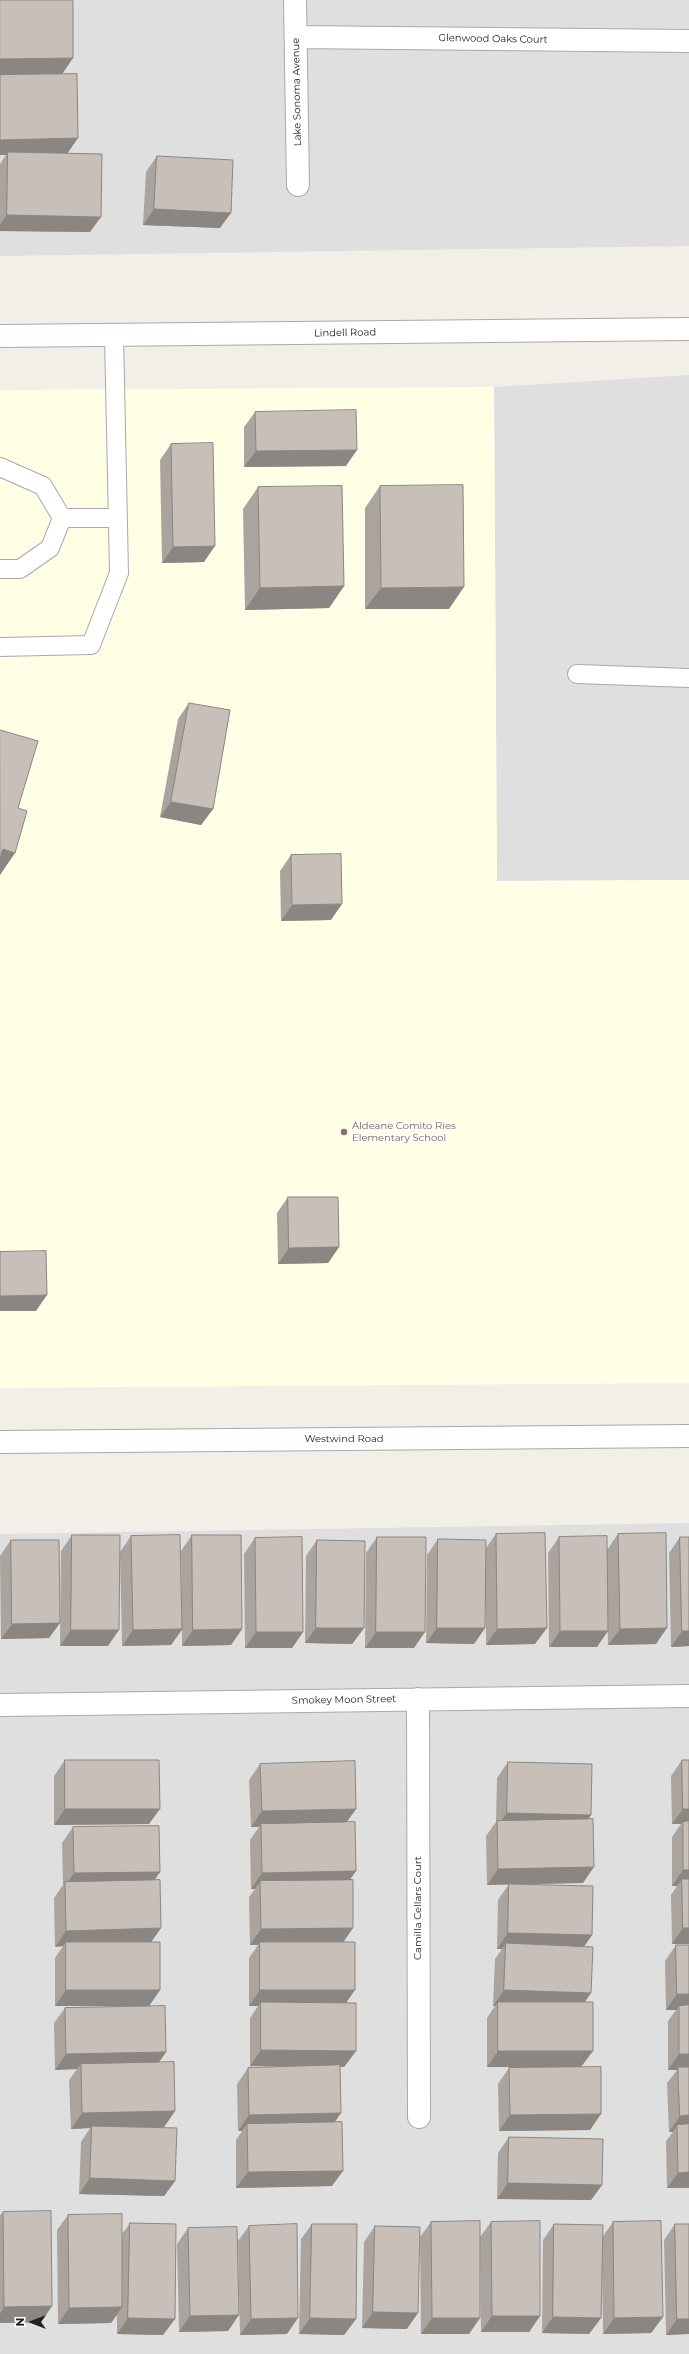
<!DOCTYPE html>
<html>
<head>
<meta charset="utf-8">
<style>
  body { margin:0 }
  #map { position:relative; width:689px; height:2354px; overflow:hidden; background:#f2efe9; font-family:Montserrat,sans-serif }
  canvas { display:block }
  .north { position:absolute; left:12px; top:2302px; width:40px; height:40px; -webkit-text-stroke:3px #fff; paint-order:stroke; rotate:270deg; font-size:11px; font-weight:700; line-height:16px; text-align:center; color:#222 }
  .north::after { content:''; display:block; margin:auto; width:14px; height:18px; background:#222; clip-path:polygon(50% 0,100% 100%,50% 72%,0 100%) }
</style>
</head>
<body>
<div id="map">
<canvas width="689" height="2354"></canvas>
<div class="north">N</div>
</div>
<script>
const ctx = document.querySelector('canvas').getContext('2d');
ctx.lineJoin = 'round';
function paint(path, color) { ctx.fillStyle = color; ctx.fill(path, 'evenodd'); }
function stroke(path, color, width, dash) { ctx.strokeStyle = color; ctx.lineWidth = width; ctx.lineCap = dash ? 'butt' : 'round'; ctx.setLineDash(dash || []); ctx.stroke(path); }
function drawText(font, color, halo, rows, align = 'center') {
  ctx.font = font + ' Montserrat,sans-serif'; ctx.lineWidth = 3.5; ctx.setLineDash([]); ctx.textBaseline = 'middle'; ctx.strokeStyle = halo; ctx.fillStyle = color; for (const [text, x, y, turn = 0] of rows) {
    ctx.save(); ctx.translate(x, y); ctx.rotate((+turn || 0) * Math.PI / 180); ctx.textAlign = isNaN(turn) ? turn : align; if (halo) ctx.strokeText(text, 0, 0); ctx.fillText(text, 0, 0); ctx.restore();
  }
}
paint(new Path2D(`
  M0,0H689V246L0,256Z
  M689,375V880L497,881L494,387Z
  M689,1523V2354H0V1534Z`), '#e0dfdf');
paint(new Path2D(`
  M494,387L497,881L689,880V1383L0,1388V390Z`), '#ffffe5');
const service = new Path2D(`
  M0,467L43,486L62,518
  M62,518H118
  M0,569H20L50,548L62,518
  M0,647L91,645L119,573L114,335
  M577,674L689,678`);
const minor = new Path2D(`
  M295,0L298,185
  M296,37L689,41
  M0,1442L689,1436
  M418,1699L419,2117
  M0,1705L689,1696`);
const tertiary = new Path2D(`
  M0,336L689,329`);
stroke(service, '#a9a9a9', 20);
stroke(minor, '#a9a9a9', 24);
stroke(tertiary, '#a9a9a9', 24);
stroke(service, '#fff', 18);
stroke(minor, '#fff', 22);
stroke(tertiary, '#fff', 22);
paint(new Path2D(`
  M73,58L62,74L68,153L90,232L0,231V164L6,155L48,74Z
  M157,156L220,228L143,225L146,172Z
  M255,412L346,466L244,467V427Z
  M171,444L204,562L162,563L160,460Z
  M380,486L449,609H365V508Z
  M258,487L344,586L329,608L245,610L243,509Z
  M189,703L213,809L201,825L160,817L178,719Z
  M291,855L331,920L281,921L280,871Z
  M288,1197L339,1247L328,1263L278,1264L277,1213Z
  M496,1534L535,1644L486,1645V1592L485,1628L474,1644L426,1643L427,1555L438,1539L486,1548Z
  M618,1534L656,1644L608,1645L607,1587L597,1647H549L548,1553L559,1537L607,1550Z
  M72,1535L108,1646H60L61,1551Z
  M192,1535L242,1629L231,1645L182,1646V1630L171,1645L122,1646L120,1552L131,1536L182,1618L181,1551Z
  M377,1537L414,1648H365L366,1553Z
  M680,1537L689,1646L671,1647L669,1553Z
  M255,1538L303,1632L292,1648H245L244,1554Z
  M11,1540L60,1623L49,1638L1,1639L0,1556Z
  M317,1540L364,1628L352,1644L305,1643L306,1556Z
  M65,1760L149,1824L54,1825V1776Z
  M682,1760H689V1944H672L671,1895L677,1886H672V1837L681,1824H672L671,1776Z
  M508,1762L591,1815L588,1819L583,1883L510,1884L592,1935L584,1946L585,2002L581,2067H487V2018L495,2006H493L495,1959L502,1949H497L498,1900L509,1884L487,1885L486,1836L496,1822L497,1778Z
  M260,1764L356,1809L347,1822L350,1880L344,1942L346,2003L356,2051L344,2067H340L335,2122L332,2186L236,2188V2140L242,2131H238L237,2084L248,2068L304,2066H250V2018L258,2006H249V1958L258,1945H250L249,1897L255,1889H251L250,1840L259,1827H251L249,1780Z
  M73,1827L160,1872L154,1880L151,1942L160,1990L149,2006L166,2052L159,2062L175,2111L164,2127H140L175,2181L164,2196L79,2194L81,2142L90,2128L71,2129L69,2080L77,2069L55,2070L54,2023L65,2008L145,2006H55V1958L63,1946L55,1947L54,1898L63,1885L62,1843Z
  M676,1945L689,2188H667L666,2141L673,2132H669L667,2083L677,2070H668V2021L676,2010H666L665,1961Z
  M509,2068L590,2130L499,2131L498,2084Z
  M509,2137L602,2185L591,2200L497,2199L498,2153Z
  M3,2212L52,2306L41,2322L0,2323V2215Z
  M68,2215L122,2234L130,2223L163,2335L117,2334V2315L111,2323L58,2324L57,2230Z
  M431,2222L469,2334H421L420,2237Z
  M491,2222L540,2316L529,2332H481L480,2237Z
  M613,2222L663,2317L651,2333L603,2334L602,2262L601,2318L589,2334L542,2333L543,2240L554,2224L603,2236Z
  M312,2224L356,2319L344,2335L299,2334L301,2239Z
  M675,2224L689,2334L666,2335L664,2240Z
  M249,2226L287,2334L240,2335L238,2241Z
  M375,2226L407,2329L362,2328L364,2242Z
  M188,2228L228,2331L179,2332L177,2244Z`), '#aba49e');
paint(new Path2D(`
  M73,58L62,74L0,75V59Z
  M78,138L67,154L8,152L6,155H0V140Z
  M154,209L231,213L220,228L143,225Z
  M7,215L101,217L90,232L0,231V225Z
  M357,450L346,466L244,467L256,451Z
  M215,546L204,562L162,563L173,547Z
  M344,586L329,608L245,610L260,588Z
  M464,587L449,609H365L381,588Z
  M171,802L213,809L201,825L160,817Z
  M3,849L15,853L0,875V853Z
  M342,904L331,920L281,921L292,905Z
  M339,1247L328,1263L278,1264L289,1248Z
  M47,1295L36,1311H0V1296Z
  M60,1623L49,1638L1,1639L12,1624Z
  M316,1628H364L352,1644L305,1643Z
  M437,1628H485L474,1644L426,1643Z
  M547,1628L535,1644L486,1645L497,1629Z
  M667,1628L656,1644L608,1645L620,1629Z
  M182,1629L171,1645L122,1646L133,1630Z
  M242,1629L231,1645L182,1646L193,1630Z
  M71,1630H119L108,1646H60Z
  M560,1631H608L597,1647H549Z
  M682,1631H689V1646L671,1647Z
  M256,1632H303L292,1648H245Z
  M376,1632H425L414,1648H365Z
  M65,1809H160L149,1824L54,1825Z
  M356,1809L345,1824H261L259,1827H251L262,1811Z
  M683,1809H689V1824L683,1822L681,1824H672Z
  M507,1813L591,1815L580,1831L497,1826Z
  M594,1867L583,1883L487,1885L498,1869Z
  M683,1870H689V1886L682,1879L677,1886H672Z
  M356,1871L345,1887L260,1881L255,1889H251L262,1873Z
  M160,1872L149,1888L65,1886L74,1873Z
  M161,1928L150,1944L66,1942L63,1946L55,1947L66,1931Z
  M353,1928L342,1944L260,1942L258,1945H250L261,1929Z
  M683,1928H689V1944H672Z
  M508,1933L592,1935L581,1951L506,1943L502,1949H497Z
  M66,1990H160L149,2006H55Z
  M260,1990H355L344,2006L261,2002L258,2006H249Z
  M504,1990L591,1993L580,2009L498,2002L495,2006H493Z
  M677,1994H689V2010L679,2006L676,2010H666Z
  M261,2050L356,2051L344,2067L250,2066Z
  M498,2051H593L581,2067H487Z
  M166,2052L155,2068L81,2064L77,2069L55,2070L66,2054Z
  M679,2054H689V2070L678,2067L677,2070H668Z
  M175,2111L164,2127L92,2128V2126L90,2128L71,2129L82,2113Z
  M341,2113L330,2129L247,2124L242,2131H238L249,2115Z
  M601,2114L590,2130L499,2131L510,2115Z
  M689,2115V2131L677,2125L673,2132H669L680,2116Z
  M343,2171L332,2186L236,2188L248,2172Z
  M689,2172V2188H667L678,2173Z
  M90,2178L175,2181L164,2196L79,2194Z
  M508,2183L602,2185L591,2200L497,2199Z
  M52,2306L41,2322L0,2323V2314L4,2307Z
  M122,2307L111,2323L58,2324L69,2308Z
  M373,2312L418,2313L407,2329L362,2328Z
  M239,2315L228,2331L179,2332L190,2316Z
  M492,2316H540L529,2332H481Z
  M553,2317L601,2318L589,2334L542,2333Z
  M663,2317L651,2333L603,2334L614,2318Z
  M128,2318L175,2319L163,2335L117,2334Z
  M298,2318L287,2334L240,2335L251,2319Z
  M310,2318L356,2319L344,2335L299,2334Z
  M432,2318H480L469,2334H421Z
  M677,2319H689V2334L666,2335Z`), '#8b8681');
const building = new Path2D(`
  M0,0H73V58L0,59Z
  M77,74L78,138L0,140V75Z
  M8,152L102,154L101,217L7,215Z
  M157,156L233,160L231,213L154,209Z
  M356,410L357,450L256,451L255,412Z
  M213,443L215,546L173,547L171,444Z
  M463,485L464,587L381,588L380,486Z
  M342,486L344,586L260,588L258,487Z
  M189,703L230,710L213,809L171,802Z
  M0,730L38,741L18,808L27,811L15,853L3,849L0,858Z
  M341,854L342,904L292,905L291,855Z
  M288,1197H338L339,1247L289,1248Z
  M46,1251L47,1295L0,1296V1252Z
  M545,1533L547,1628L497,1629L496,1534Z
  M666,1533L667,1628L620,1629L618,1534Z
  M72,1535H120L119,1630H71Z
  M180,1535L182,1629L133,1630L131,1536Z
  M192,1535H241L242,1629L193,1630Z
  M607,1536L608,1631H560L559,1537Z
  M302,1537L303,1632H256L255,1538Z
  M377,1537H426L425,1632H376Z
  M680,1537H689V1631H682Z
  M438,1539L486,1540L485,1628H437Z
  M11,1540H59L60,1623L12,1624Z
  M317,1540L365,1541L364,1628H316Z
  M65,1760H159L160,1809H65Z
  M682,1760H689V1809H683Z
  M355,1761L356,1809L262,1811L260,1764Z
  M508,1762L592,1764L591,1815L507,1813Z
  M593,1819L594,1867L498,1869L497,1821Z
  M689,1821V1870H683V1822Z
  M355,1822L356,1871L262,1873L261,1824Z
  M159,1826L160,1872L74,1873L73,1827Z
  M682,1879H689V1928H683Z
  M160,1880L161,1928L66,1931L65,1882Z
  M353,1880V1928L261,1929L260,1881Z
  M509,1884L593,1886L592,1935L508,1933Z
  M66,1942H160V1990H66Z
  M260,1942H355V1990H260Z
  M506,1943L593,1947L591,1993L504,1990Z
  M676,1945H689V1994H677Z
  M261,2002L356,2003V2051L261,2050Z
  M498,2002H593V2051H498Z
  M689,2005V2054H679V2006Z
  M165,2006L166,2052L66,2054L65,2008Z
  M174,2062L175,2111L82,2113L81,2064Z
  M340,2065L341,2113L249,2115L248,2068Z
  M601,2067V2114L510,2115L509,2068Z
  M678,2067H689V2115L680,2116Z
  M342,2122L343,2171L248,2172L247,2124Z
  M689,2124V2172L678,2173L677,2125Z
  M92,2126L177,2128L175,2181L90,2178Z
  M509,2137L603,2139L602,2185L508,2183Z
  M51,2211L52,2306L4,2307L3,2212Z
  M122,2214V2307L69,2308L68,2215Z
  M480,2221V2318H432L431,2222Z
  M540,2221V2316H492L491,2222Z
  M661,2221L663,2317L614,2318L613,2222Z
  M130,2223L176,2224L175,2319L128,2318Z
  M297,2224L298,2318L251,2319L249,2226Z
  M312,2224H357L356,2319L310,2318Z
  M554,2224L603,2225L601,2318L553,2317Z
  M675,2224H689V2319H677Z
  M375,2226L420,2227L418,2313L373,2312Z
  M237,2227L239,2315L190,2316L188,2228Z`);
paint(building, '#c7bfb8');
stroke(building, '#8b8681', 1);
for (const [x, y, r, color] of [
  [344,1132,4,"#8d6e63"]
]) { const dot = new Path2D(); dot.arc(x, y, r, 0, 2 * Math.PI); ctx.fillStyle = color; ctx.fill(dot); stroke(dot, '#fff', 1.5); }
drawText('10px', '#222', '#fff', [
  ["Glenwood Oaks Court",493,39,1],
  ["Lake Sonoma Avenue",297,92,-91],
  ["Lindell Road",345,333,-1],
  ["Westwind Road",344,1439],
  ["Smokey Moon Street",344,1700,-1],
  ["Camilla Cellars Court",418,1908,-90]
]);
drawText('10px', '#785e54', '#fff', [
  ["Aldeane Comito Ries",352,1126],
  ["Elementary School",352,1138]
], 'left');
</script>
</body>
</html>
